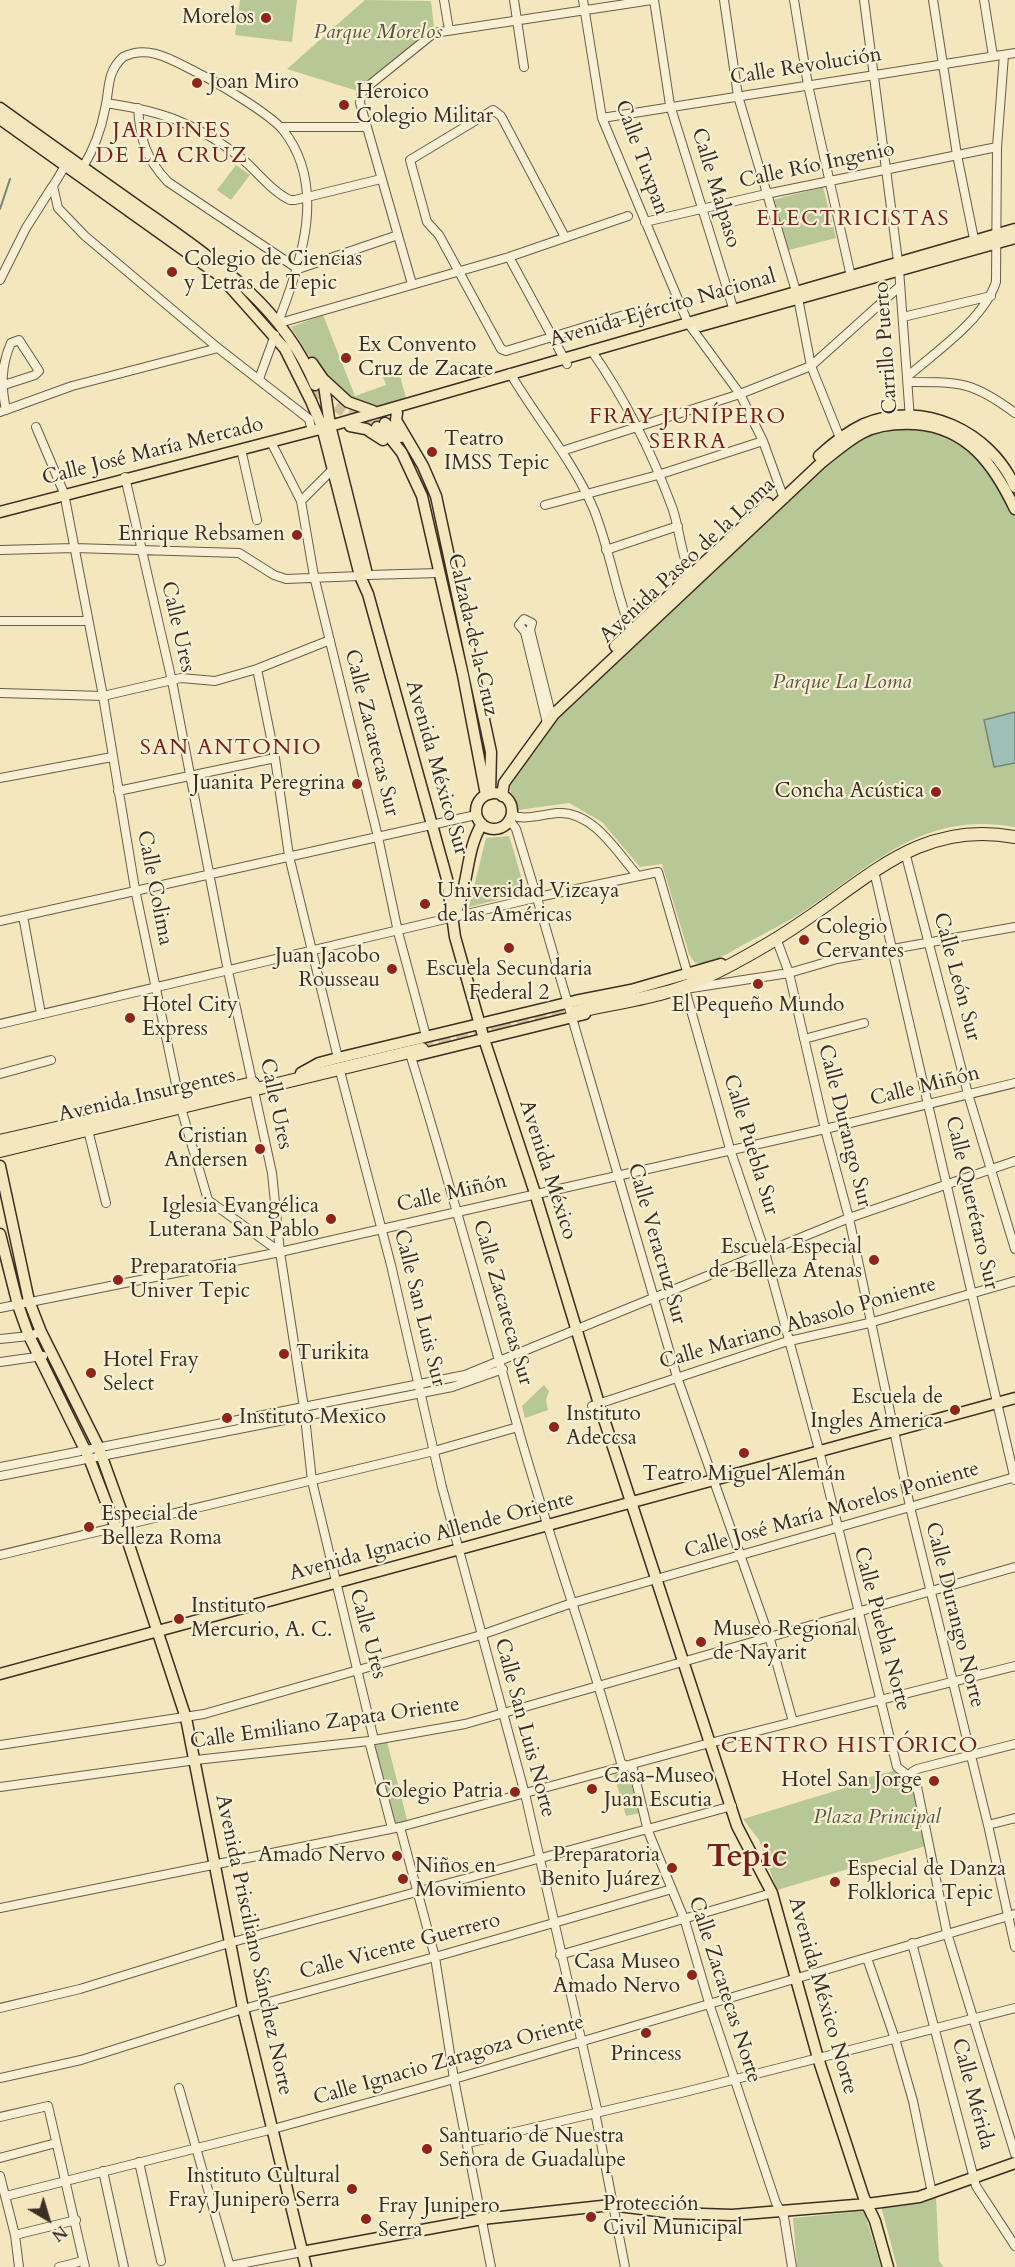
<!DOCTYPE html>
<html>
<head>
<meta charset="utf-8">
<style>
	body { margin:0 }
	#map { position:relative; width:1015px; height:2267px; overflow:hidden; background:#f5e7bd; font-family:Cardo,serif }
	canvas { display:block }
	.north { position:absolute; left:18px; top:2189px; width:60px; height:60px; -webkit-text-stroke:4px #f8efd4; paint-order:stroke; rotate:142deg; font-size:16px; font-weight:700; line-height:24px; text-align:center; color:#3b2e23 }
	.north::after { content:''; display:block; margin:auto; width:21px; height:27px; background:#3b2e23; clip-path:polygon(50% 0,100% 100%,50% 72%,0 100%) }
</style>
</head>
<body>
<div id="map">
<canvas width="1015" height="2267"></canvas>
<div class="north">N</div>
</div>
<script>
const ctx = document.querySelector('canvas').getContext('2d');
ctx.lineJoin = 'round';
function fillPath(path, color) { ctx.fillStyle = color; ctx.fill(path, 'evenodd'); }
function strokePath(path, color, width, dash) { ctx.strokeStyle = color; ctx.lineWidth = width; ctx.lineCap = dash ? 'butt' : 'round'; ctx.setLineDash(dash || []); ctx.stroke(path); }
function write(font, color, halo, rows, align = 'center') {
  ctx.font = font + ' Cardo,serif'; ctx.lineWidth = 4.5; ctx.setLineDash([]); ctx.textBaseline = 'middle'; ctx.strokeStyle = halo; ctx.fillStyle = color; for (const [text, x, y, turn = 0] of rows) {
    ctx.save(); ctx.translate(x, y); ctx.rotate((+turn || 0) * Math.PI / 180); ctx.textAlign = isNaN(turn) ? turn : align; if (halo) ctx.strokeText(text, 0, 0); ctx.fillText(text, 0, 0); ctx.restore();
  }
}
fillPath(new Path2D(`
	M240 0H297L292 42 235 35Z
	M365 0 431 1 434 27 361 92 287 69Z
	M236 165 250 175 231 200 217 190Z
	M823 187 836 238 785 251 772 200Z
	M323 315 355 396 386 385 383 377 399 372 406 398 365 412 317 369 291 327Z
	M907 427 945 432 983 460 1015 516V827C922 810 872 866 801 913 782 925 761 935 741 946 728 953 710 966 695 963L689 954 662 864 640 867 602 822 569 803 518 810 511 795 510 782 556 719 830 461C858 442 872 430 907 427Z
	M509 836 526 893 469 907 486 838Z
	M544 1385 549 1391 546 1400 548 1410 525 1418 522 1406Z
	M386 1738 409 1827 392 1831 369 1741Z
	M897 1770 902 1779 913 1782 929 1845 777 1890 759 1840 743 1819 848 1787 847 1783Z
	M627 1771 640 1813 626 1816 614 1775Z
	M936 2196 939 2261 944 2267H897L881 2206Z
	M864 2211 881 2267H797L793 2218Z`), '#b7c795');
const water = new Path2D(`
	M1015 712V763L994 767 984 720Z`);
fillPath(water, '#9dbfb6');
strokePath(water, '#76857b', 1.5);
strokePath(new Path2D(`
	M0 209 10 179`), '#76857b', 2);
strokePath(new Path2D(`
	M314 390 324 421
	M323 398 347 414 385 423`), '#d0c29e', 10, [10, 5]);
strokePath(new Path2D(`
	M499 1025 574 1008
	M422 1049 509 1027`), '#d0c29e', 12, [12, 6]);
const minor = new Path2D(`
	M444 0 449 30
	M514 0 524 67
	M583 0 602 118 688 323 740 394 763 441 784 499
	M654 0 670 105 735 314
	M724 0 738 96 798 298 811 366 840 438
	M794 0 808 85 852 281
	M864 0 899 269 910 419
	M933 0 957 155 975 244
	M984 0 993 56
	M106 103C161 111 197 123 241 158 256 170 272 192 290 200H295L381 179
	M138 108C140 139 146 159 168 182L298 269 398 235
	M602 118 1015 53
	M281 127H367
	M645 222 766 194 997 147
	M565 237 501 116 493 110 410 160 427 222 439 235 501 349 506 351 624 315
	M509 257 567 364
	M0 280 26 228 52 187
	M412 284 360 103 361 94 367 87 434 33 652 0
	M280 317C302 260 327 185 283 130 270 114 216 82 196 72 172 60 149 44 123 57 106 73 110 88 105 109 101 130 94 149 83 167L65 166 53 186 58 208 85 236 218 348 309 419 312 431
	M903 317 991 296
	M283 322 509 257 628 216
	M591 350C624 397 652 453 672 507 680 529 681 557 692 578
	M510 373C537 419 573 460 594 510 610 550 616 594 632 634
	M908 376C937 351 984 319 996 282L997 147 1004 55
	M259 379 275 335
	M908 382C960 382 972 381 1015 413
	M1 386 35 375 39 371 19 340 11 343C1 365 1 386 6 410
	M0 412 72 386 218 348
	M36 427 64 493 103 696 135 889 181 1108 208 1200 280 1252
	M271 442 301 501 314 576 378 837 398 932 426 1036
	M241 449 257 520
	M562 451 740 394 811 366 900 286
	M125 477 172 681 228 971 272 1173 280 1252 304 1408 312 1481 374 1740
	M301 501 332 470
	M545 505 658 475 763 441
	M0 550 74 548 239 553 274 575 286 579 360 576
	M606 550 678 526
	M367 575 439 573
	M0 621H87
	M257 669 275 758 289 856 338 1058
	M0 693 103 696 181 678 215 681 257 669 330 640
	M547 723 525 632 519 625 524 619 532 623 530 630 550 710 554 714
	M0 778 112 757
	M118 791 275 758
	M511 815C526 821 542 814 558 813 593 811 617 852 637 875
	M509 819 516 829 537 898 677 1377 770 1639 793 1722
	M905 852 968 1094 1015 1249
	M874 871 1015 1480
	M23 916 41 1014
	M0 921 476 815
	M1015 927 837 959 789 973 685 989 730 1149 765 1252 819 1450 897 1767 916 1782 947 1933 1015 2154
	M776 938 789 973 825 1129 849 1218 911 1511 988 1825 1015 1947
	M0 1024 543 896 658 872 688 975
	M804 1039 864 1023
	M411 1057C449 1180 483 1304 518 1428 550 1541 590 1651 621 1763L633 1769 648 1831 685 1921 710 2006 776 2203 784 2217 792 2267
	M0 1074 51 1060
	M341 1075 391 1265 442 1487 526 1798 597 2109 596 2117 625 2267
	M88 1130 106 1203
	M0 1308 280 1252 825 1129 1015 1083
	M0 1339 29 1336 41 1332
	M0 1362 43 1356
	M592 1406 785 1342 869 1323 1015 1281
	M0 1467 465 1375 849 1218 1015 1161
	M0 1476 452 1387 503 1369
	M0 1555 434 1451 518 1427
	M369 1741 392 1828
	M0 1745 204 1714 481 1635 572 1603 1015 1477
	M911 1776 912 1772 917 1769 1015 1744
	M0 1787 196 1760 369 1741 465 1724 1015 1567
	M988 1825 1015 1818
	M400 1827 435 1957 454 2079 491 2267
	M0 1908 400 1827 706 1744 1015 1666
	M912 1943 976 2186 1015 2246
	M560 1955 772 1893
	M867 1958 896 2042 913 2101 932 2193
	M0 2008 80 1989 229 1943 732 1806
	M0 2078 81 2060 243 2009 435 1957 672 1889
	M179 2088 230 2267
	M0 2117 48 2106 85 2267
	M468 2143 681 2093 1015 2008
	M0 2158 56 2143
	M139 2162 161 2261
	M103 2171 124 2267
	M0 2176 15 2235 19 2267
	M6 2196 273 2129 454 2079 1015 1914
	M15 2235 76 2220
	M230 2266 302 2252
	M59 2267 83 2261`);
const major = new Path2D(`
	M0 108C47 142 94 175 142 209 210 257 283 305 315 385
	M0 119 227 281
	M222 278 285 349 311 401 322 427 360 576 368 594 447 879 455 937 484 1039 535 1193 600 1407 737 1826 772 1893 818 2058 864 2198 875 2221 888 2267
	M700 326 1015 238
	M312 363 323 379 330 425 366 570
	M323 379 348 402 373 411
	M397 413 396 420 423 466 436 496 491 752 490 794
	M385 423 400 437
	M350 426 366 429 383 440
	M377 427 388 435 402 453 422 496 463 675 486 795
	M819 456C833 443 847 432 864 424 923 399 990 431 1015 487
	M0 512 316 430 1015 229
	M615 646 768 503
	M476 811a18 18 0 1 1 36 0a18 18 0 1 1-36 0Z
	M502 796 504 783 554 714 821 463C834 453 847 441 862 433 879 424 897 423 916 424 968 428 994 465 1015 509
	M452 919C470 889 464 853 482 824
	M414 1056 585 1014
	M301 1073 319 1063 338 1058 575 1001 631 990 721 964
	M0 1166 29 1301 41 1332 98 1446 126 1524V1536L186 1718 243 2009 306 2267
	M0 1234 18 1305 29 1336 89 1458 116 1528 126 1536
	M0 1674 1015 1398
	M302 2252 482 2219 611 2205 673 2213 732 2215 867 2204 919 2197 1015 2163`);
const highway = new Path2D(`
	M575 1012C618 1002 667 997 707 977 739 961 773 942 802 922 872 875 923 820 1015 837
	M0 1141 253 1083
	M0 1151 422 1049`);
strokePath(minor, '#6a5c4a', 10);
strokePath(major, '#3b2e23', 13);
strokePath(highway, '#3b2e23', 14);
strokePath(minor, '#f8efd4', 8);
strokePath(major, '#f5e7bd', 10);
strokePath(highway, '#f5e7bd', 12);
for (const [x, y, r, color] of [
	[266,18,6,"#8f2418"],
	[197,83,6,"#8f2418"],
	[344,105,6,"#8f2418"],
	[172,272,6,"#8f2418"],
	[346,358,6,"#8f2418"],
	[432,452,6,"#8f2418"],
	[297,535,6,"#8f2418"],
	[357,784,6,"#8f2418"],
	[936,792,6,"#8f2418"],
	[425,904,6,"#8f2418"],
	[804,940,6,"#8f2418"],
	[509,948,6,"#8f2418"],
	[392,969,6,"#8f2418"],
	[758,984,6,"#8f2418"],
	[130,1018,6,"#8f2418"],
	[260,1149,6,"#8f2418"],
	[331,1219,6,"#8f2418"],
	[874,1260,6,"#8f2418"],
	[118,1280,6,"#8f2418"],
	[284,1354,6,"#8f2418"],
	[91,1373,6,"#8f2418"],
	[955,1410,6,"#8f2418"],
	[227,1418,6,"#8f2418"],
	[554,1427,6,"#8f2418"],
	[744,1453,6,"#8f2418"],
	[89,1527,6,"#8f2418"],
	[179,1619,6,"#8f2418"],
	[701,1642,6,"#8f2418"],
	[934,1781,6,"#8f2418"],
	[592,1789,6,"#8f2418"],
	[515,1792,6,"#8f2418"],
	[397,1856,6,"#8f2418"],
	[672,1868,6,"#8f2418"],
	[403,1879,6,"#8f2418"],
	[835,1882,6,"#8f2418"],
	[692,1975,6,"#8f2418"],
	[646,2033,6,"#8f2418"],
	[427,2149,6,"#8f2418"],
	[352,2189,6,"#8f2418"],
	[591,2217,6,"#8f2418"],
	[366,2219,6,"#8f2418"]
]) { const dot = new Path2D(); dot.arc(x, y, r, 0, 2 * Math.PI); ctx.fillStyle = color; ctx.fill(dot); strokePath(dot, '#f8efd4', 2); }
write('21px', '#3b2e23', '#f8efd4', [
	["Morelos",254,18,"right"],
	["Joan Miro",209,83],
	["Heroico",356,93],
	["Colegio Militar",356,117],
	["Colegio de Ciencias",184,260],
	["y Letras de Tepic",184,284],
	["Ex Convento",358,346],
	["Cruz de Zacate",358,370],
	["Teatro",444,440],
	["IMSS Tepic",444,464],
	["Enrique Rebsamen",285,535,"right"],
	["Juanita Peregrina",345,784,"right"],
	["Concha Acústica",924,792,"right"],
	["Universidad Vizcaya",437,892],
	["de las Américas",437,916],
	["Colegio",816,928],
	["Cervantes",816,952],
	["Juan Jacobo",380,957,"right"],
	["Rousseau",380,981,"right"],
	["Escuela Secundaria",509,970,"center"],
	["Federal 2",509,994,"center"],
	["Hotel City",142,1006],
	["Express",142,1030],
	["El Pequeño Mundo",758,1006,"center"],
	["Cristian",248,1137,"right"],
	["Andersen",248,1161,"right"],
	["Iglesia Evangélica",319,1207,"right"],
	["Luterana San Pablo",319,1231,"right"],
	["Escuela Especial",862,1248,"right"],
	["de Belleza Atenas",862,1272,"right"],
	["Preparatoria",130,1268],
	["Univer Tepic",130,1292],
	["Turikita",296,1354],
	["Hotel Fray",103,1361],
	["Select",103,1385],
	["Escuela de",943,1398,"right"],
	["Ingles America",943,1422,"right"],
	["Instituto",566,1415],
	["Adeccsa",566,1439],
	["Instituto Mexico",239,1418],
	["Teatro Miguel Alemán",744,1475,"center"],
	["Especial de",101,1515],
	["Belleza Roma",101,1539],
	["Instituto",191,1607],
	["Mercurio, A. C.",191,1631],
	["Museo Regional",713,1630],
	["de Nayarit",713,1654],
	["Casa-Museo",604,1777],
	["Juan Escutia",604,1801],
	["Hotel San Jorge",922,1781,"right"],
	["Colegio Patria",503,1792,"right"],
	["Amado Nervo",385,1856,"right"],
	["Preparatoria",660,1856,"right"],
	["Benito Juárez",660,1880,"right"],
	["Niños en",415,1867],
	["Movimiento",415,1891],
	["Especial de Danza",847,1870],
	["Folklorica Tepic",847,1894],
	["Casa Museo",680,1963,"right"],
	["Amado Nervo",680,1987,"right"],
	["Princess",646,2055,"center"],
	["Santuario de Nuestra",439,2137],
	["Señora de Guadalupe",439,2161],
	["Instituto Cultural",340,2177,"right"],
	["Fray Junipero Serra",340,2201,"right"],
	["Protección",603,2205],
	["Civil Municipal",603,2229],
	["Fray Junipero",378,2207],
	["Serra",378,2231]
], 'left');
write('italic 21px', '#5a5440', '#f8efd4', [
	["Parque Morelos",378,33],
	["Parque La Loma",842,683],
	["Plaza Principal",877,1818]
]);
write('21px', '#3b2e23', '#f8efd4', [
	["Calle Revolución",806,67,-9],
	["Calle Tuxpan",641,158,70],
	["Calle Río Ingenio",817,166,-12],
	["Calle Malpaso",715,188,73],
	["Avenida Ejército Nacional",663,309,-16],
	["Carrillo Puerto",887,348,-94],
	["Calle José María Mercado",153,452,-14],
	["Avenida Paseo de la Loma",688,561,-43],
	["Calle Ures",177,627,77],
	["Calzada de la Cruz",472,635,77],
	["Calle Zacatecas Sur",371,733,76],
	["Avenida México Sur",436,768,74],
	["Calle Colima",154,888,79],
	["Calle León Sur",956,977,75],
	["Calle Miñón",925,1087,-14],
	["Avenida Insurgentes",147,1096,-13],
	["Calle Ures",275,1104,78],
	["Calle Durango Sur",844,1126,76],
	["Calle Puebla Sur",750,1145,73],
	["Avenida México",547,1170,72],
	["Calle Miñón",452,1194,-13],
	["Calle Querétaro Sur",971,1203,77],
	["Calle Veracruz Sur",656,1244,74],
	["Calle Zacatecas Sur",502,1303,74],
	["Calle San Luis Sur",419,1308,76],
	["Calle Mariano Abasolo Poniente",798,1324,-16],
	["Calle José María Morelos Poniente",832,1511,-16],
	["Avenida Ignacio Allende Oriente",432,1537,-15],
	["Calle Durango Norte",954,1615,76],
	["Calle Puebla Norte",881,1629,75],
	["Calle Ures",367,1634,75],
	["Calle Emiliano Zapata Oriente",325,1724,-8],
	["Calle San Luis Norte",524,1728,75],
	["Avenida Prisciliano Sánchez Norte",253,1945,78],
	["Calle Vicente Guerrero",400,1947,-15],
	["Calle Zacatecas Norte",724,1990,72],
	["Avenida México Norte",822,1996,74],
	["Calle Ignacio Zaragoza Oriente",449,2061,-16],
	["Calle Mérida",972,2094,75]
]);
ctx.letterSpacing = '1.5px';
write('22px', '#7a1f14', '#f8efd4', [
	["JARDINES",172,132],
	["DE LA CRUZ",172,157],
	["ELECTRICISTAS",853,220],
	["FRAY JUNÍPERO",688,418],
	["SERRA",688,443],
	["SAN ANTONIO",231,749],
	["CENTRO HISTÓRICO",850,1747]
]);
ctx.letterSpacing = '0px';
write('bold 33px', '#7a1f14', '#f8efd4', [
	["Tepic",747,1858]
]);
</script>
</body>
</html>
